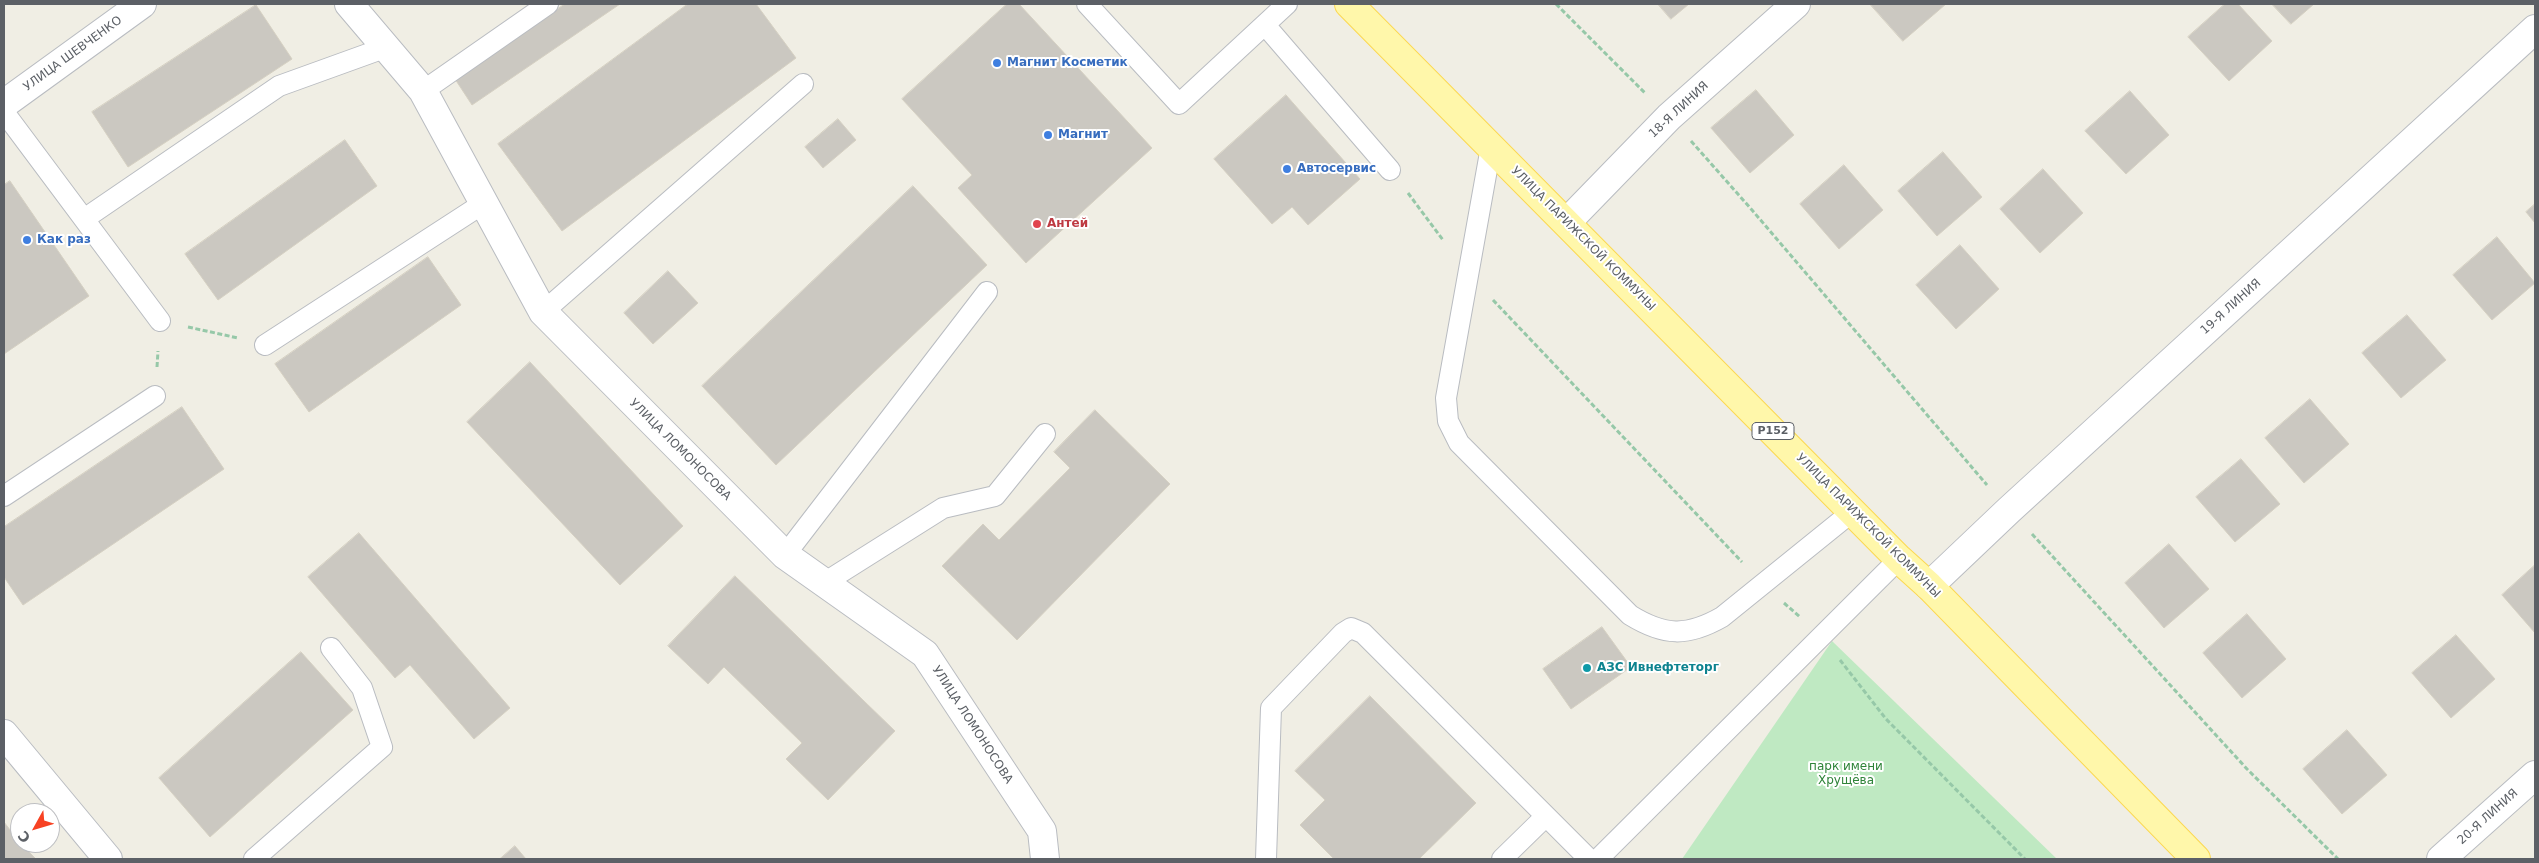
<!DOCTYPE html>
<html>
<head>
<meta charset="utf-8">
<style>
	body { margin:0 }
	#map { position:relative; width:2539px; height:863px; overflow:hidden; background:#f0eee4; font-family:"DejaVu Sans",sans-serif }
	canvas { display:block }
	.frame { position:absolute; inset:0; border:5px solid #5c6066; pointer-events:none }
	.north { position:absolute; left:10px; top:803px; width:50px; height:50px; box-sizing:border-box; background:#fff; border:1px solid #bebfc2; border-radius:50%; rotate:231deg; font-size:14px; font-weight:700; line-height:20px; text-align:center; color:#5c6066 }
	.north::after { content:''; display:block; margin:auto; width:18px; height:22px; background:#f74223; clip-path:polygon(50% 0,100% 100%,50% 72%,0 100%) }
</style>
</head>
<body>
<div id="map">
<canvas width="2539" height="863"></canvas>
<div class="frame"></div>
<div class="north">С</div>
</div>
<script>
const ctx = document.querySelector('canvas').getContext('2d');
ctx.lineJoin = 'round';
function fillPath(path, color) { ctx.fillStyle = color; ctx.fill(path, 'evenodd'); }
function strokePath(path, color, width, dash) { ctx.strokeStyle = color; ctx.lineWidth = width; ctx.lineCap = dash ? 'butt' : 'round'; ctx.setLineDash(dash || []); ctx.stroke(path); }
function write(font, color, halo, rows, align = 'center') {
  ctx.font = font + ' "DejaVu Sans",sans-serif'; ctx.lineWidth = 4; ctx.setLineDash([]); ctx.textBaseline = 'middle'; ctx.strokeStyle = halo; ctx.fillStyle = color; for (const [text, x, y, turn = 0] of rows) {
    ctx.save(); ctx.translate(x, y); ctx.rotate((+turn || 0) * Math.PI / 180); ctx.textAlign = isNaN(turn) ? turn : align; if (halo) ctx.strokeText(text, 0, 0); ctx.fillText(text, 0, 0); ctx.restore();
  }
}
fillPath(new Path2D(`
	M1832 641 2057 859H1682Z`), '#bfe9c2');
const building = new Path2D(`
	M565 4H620L472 105 455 79Z
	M688 4H756L796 58 562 231 498 144Z
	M1007 4H1019L1152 148 1026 263 958 188 972 175 902 99Z
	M1658 4H1689L1671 19Z
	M1870 4H1946L1903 41Z
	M2225 4H2238L2272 41 2229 81 2188 37Z
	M2272 4H2314L2291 24Z
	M256 5 292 59 128 167 92 112Z
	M1756 90 1794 135 1750 173 1711 128Z
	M2130 91 2169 135 2126 174 2085 131Z
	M1286 95 1360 179 1308 225 1292 207 1272 224 1214 159Z
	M838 119 856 140 823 168 805 147Z
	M345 140 377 186 218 300 185 254Z
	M1943 152 1982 197 1937 236 1898 191Z
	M1844 165 1883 210 1839 249 1800 204Z
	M2043 169 2083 213 2040 253 2000 209Z
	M10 181 89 296 4 354V185Z
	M913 186 987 265 776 465 702 386Z
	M2535 204V223L2526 212Z
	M2497 237 2535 283 2492 320 2453 275Z
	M1960 245 1999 289 1956 329 1916 285Z
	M428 257 461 305 309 412 275 364Z
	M668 271 698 303 653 344 624 313Z
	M2407 315 2446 360 2401 398 2362 353Z
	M530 362 683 526 620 585 467 422Z
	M2310 399 2349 444 2304 483 2265 438Z
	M182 407 224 469 23 605 4 577V527Z
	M1095 410 1170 484 1017 640 942 566 983 524 999 540 1070 468 1054 452Z
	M2241 459 2280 504 2235 542 2196 497Z
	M359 533 510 708 474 739 410 665 395 678 308 577Z
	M2169 544 2209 589 2164 628 2125 583Z
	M2535 565V633L2502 595Z
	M735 576 895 731 828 800 786 759 802 743 724 667 708 684 668 646Z
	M2247 614 2286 659 2242 698 2203 653Z
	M1602 627 1631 667 1571 709 1543 669Z
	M2456 635 2495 679 2451 718 2412 673Z
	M301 652 353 710 210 837 159 778Z
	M1370 696 1476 803 1419 859H1334L1300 825 1325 800 1295 771Z
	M2347 730 2387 775 2342 814 2303 769Z
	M4 822 20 843 36 859H4Z
	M515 846 526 859H500Z`);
fillPath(building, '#cbc8c1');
strokePath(building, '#d5d0c2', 1);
const service = new Path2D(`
	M1087 4 1179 104 1287 4
	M1265 25 1390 170
	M423 91 548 4
	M4 112 160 321
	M1491 147 1446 398 1448 421 1459 443 1630 615C1664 636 1687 637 1722 617L1852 512
	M84 219 279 86 387 47
	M543 312 803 84
	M265 345 484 203
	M4 496 155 396
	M785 555 987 292
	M824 583 943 508 995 496 1045 434
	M254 859 382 747 362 688 331 648
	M1266 859 1271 708 1343 633 1351 628 1363 633 1589 859
	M1502 859 1546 816
	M1598 859 1899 559`);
const minor = new Path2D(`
	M349 4 423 91 543 312 785 555 925 654 1042 831 1045 859
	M1567 222 1669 117 1796 4
	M1929 586 2009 510 2535 29
	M4 734 108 859
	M2441 859 2535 775`);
const tertiary = new Path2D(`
	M4 104 142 4`);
const primary = new Path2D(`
	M1349 4 1899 559 1929 586 2196 859`);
strokePath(service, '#b9bcc1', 22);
strokePath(minor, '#b9bcc1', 30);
strokePath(tertiary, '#b9bcc1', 30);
strokePath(primary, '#fcd850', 30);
strokePath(new Path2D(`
	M1556 4 1645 93
	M1691 141 1752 210 1987 485
	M1408 193 1443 240
	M1493 300 1742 562
	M188 327 238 338
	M157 367 158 351
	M2032 534 2247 769 2338 859
	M1784 603 1800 617
	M1840 660 1886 719 2025 859`), '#96c8a8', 3, [5, 2.5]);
strokePath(service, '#fff', 20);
strokePath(minor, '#fff', 28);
strokePath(tertiary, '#fff', 28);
strokePath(primary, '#fff7aa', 28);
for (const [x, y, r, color] of [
	[997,63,5,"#3f7fe0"],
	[1048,135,5,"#3f7fe0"],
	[1287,169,5,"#3f7fe0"],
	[1037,224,5,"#e0444e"],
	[27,240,5,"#3f7fe0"],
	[1587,668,5,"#0f9aa8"]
]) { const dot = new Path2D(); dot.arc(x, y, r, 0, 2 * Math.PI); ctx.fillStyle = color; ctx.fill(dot); strokePath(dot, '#fff', 2); }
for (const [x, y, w] of [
	[1773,431,42]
]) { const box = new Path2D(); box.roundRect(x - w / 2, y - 8.5, w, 17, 4); ctx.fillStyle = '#fff'; ctx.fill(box); strokePath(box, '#5c6066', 1); }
write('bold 11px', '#5c6066', null, [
	["Р152",1773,431]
]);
write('12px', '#5c6066', '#fff', [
	["УЛИЦА ШЕВЧЕНКО",73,54,-36],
	["18-Я ЛИНИЯ",1679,110,-43],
	["УЛИЦА ПАРИЖСКОЙ КОММУНЫ",1583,239,45],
	["19-Я ЛИНИЯ",2231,307,-42],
	["УЛИЦА ЛОМОНОСОВА",680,450,45],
	["УЛИЦА ПАРИЖСКОЙ КОММУНЫ",1868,526,45],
	["УЛИЦА ЛОМОНОСОВА",972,725,57],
	["20-Я ЛИНИЯ",2488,817,-42]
]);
write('bold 12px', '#366cbe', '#fff', [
	["Магнит Косметик",1007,63],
	["Магнит",1058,135],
	["Автосервис",1297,169],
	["Как раз",37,240]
], 'left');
write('bold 12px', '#be3a42', '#fff', [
	["Антей",1047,224]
], 'left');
write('bold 12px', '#0d838f', '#fff', [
	["АЗС Ивнефтеторг",1597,668]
], 'left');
write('12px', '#2e8338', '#fff', [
	["парк имени",1846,767],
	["Хрущёва",1846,781]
]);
</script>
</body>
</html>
